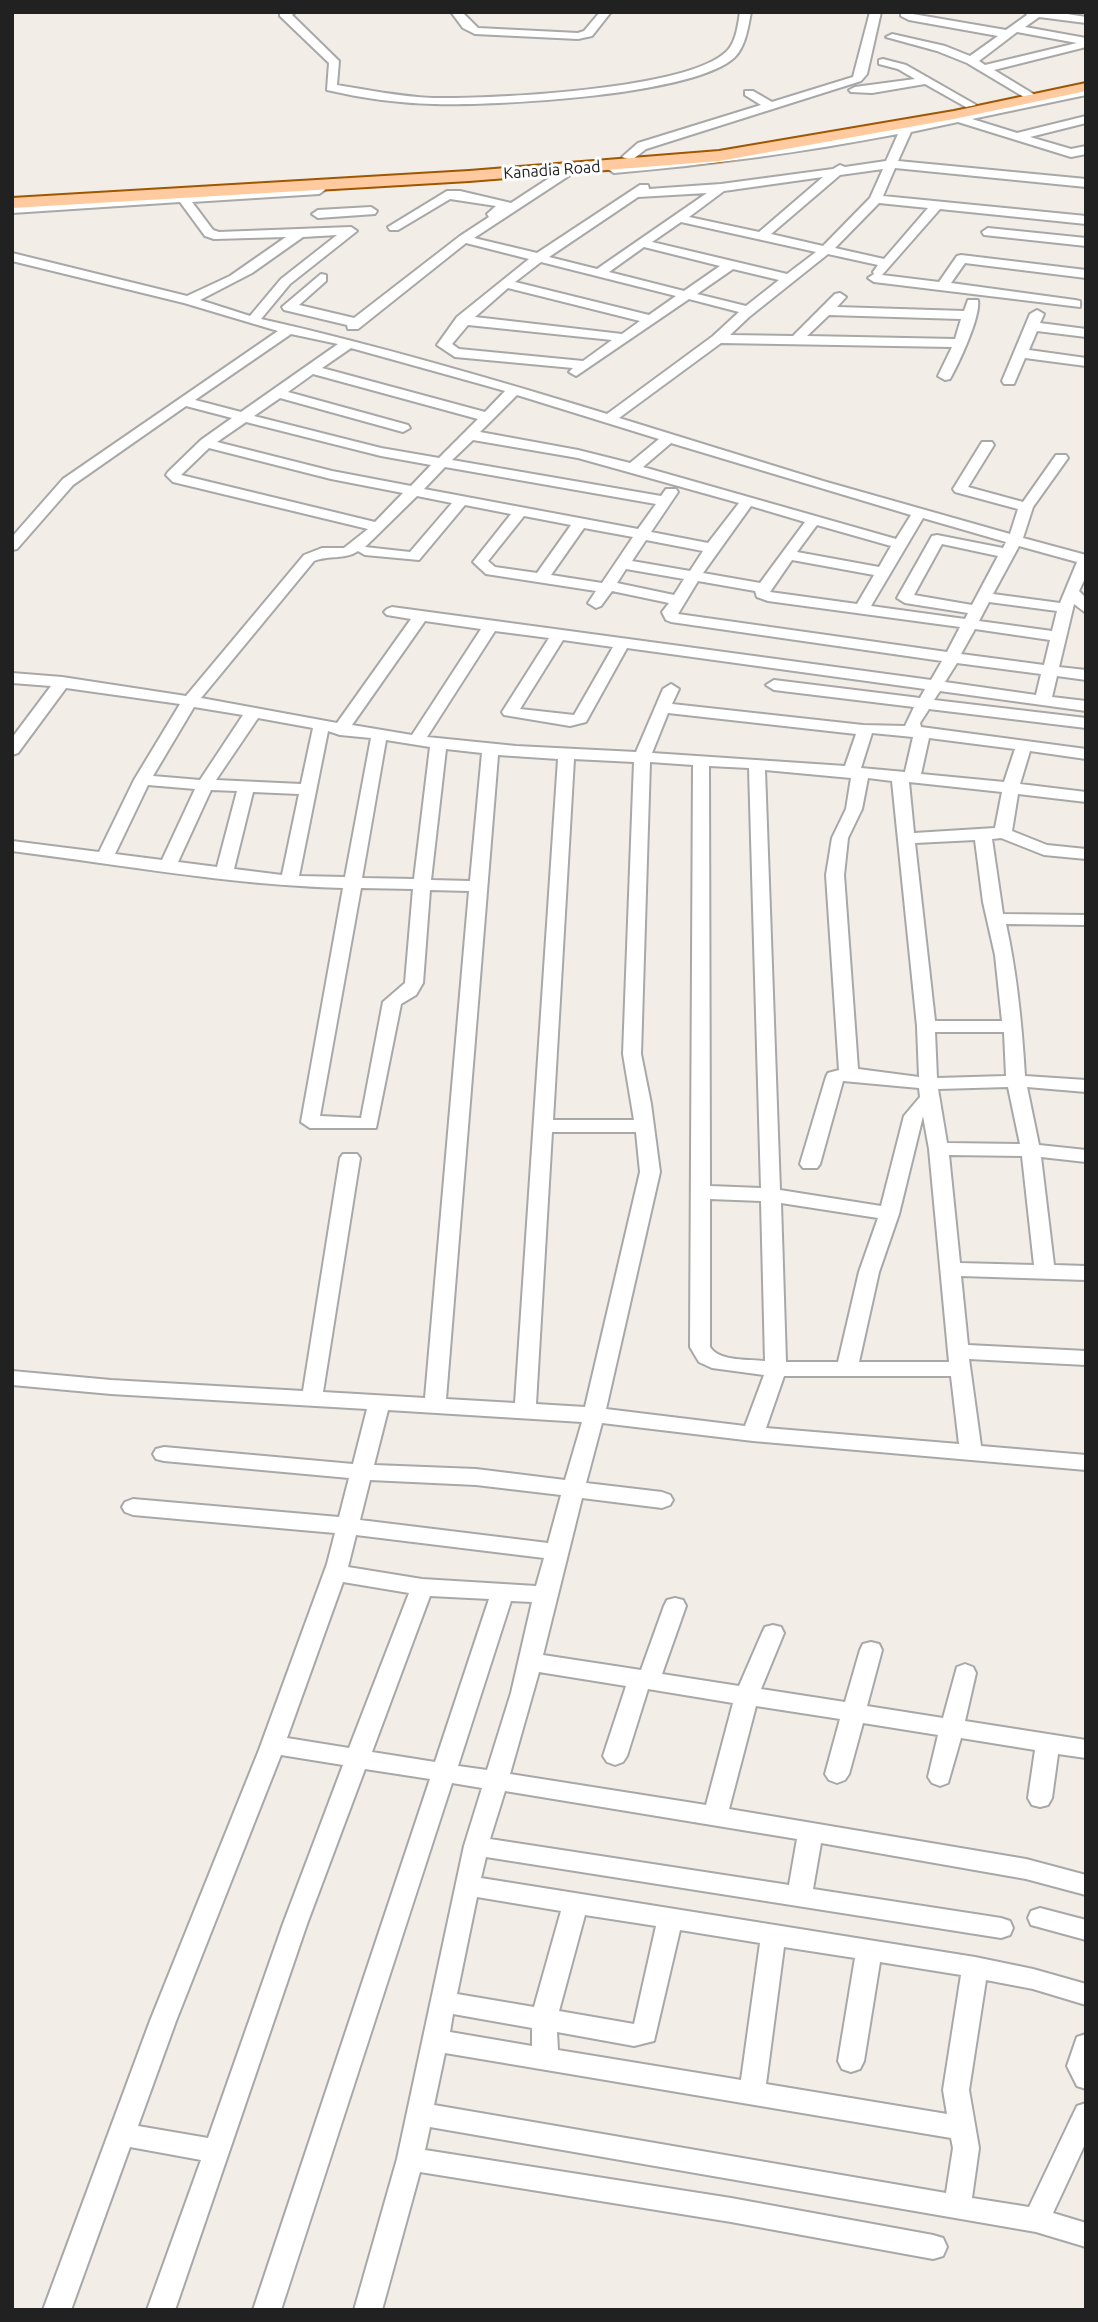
<!DOCTYPE html>
<html>
<head>
<meta charset="utf-8">
<style>
	body { margin:0 }
	#map { position:relative; width:1098px; height:2322px; overflow:hidden; background:#f2ede7; font-family:Ubuntu,sans-serif }
	canvas { display:block }
	.frame { position:absolute; inset:0; border:14px solid #212121; pointer-events:none }
</style>
</head>
<body>
<div id="map">
<canvas width="1098" height="2322"></canvas>
<div class="frame"></div>
</div>
<script>
const ctx = document.querySelector('canvas').getContext('2d');
ctx.lineJoin = 'round';
function strokePath(path, color, width, dash) { ctx.strokeStyle = color; ctx.lineWidth = width; ctx.lineCap = dash ? 'butt' : 'round'; ctx.setLineDash(dash || []); ctx.stroke(path); }
function fillPath(path, color) { ctx.fillStyle = color; ctx.fill(path, 'evenodd'); }
function write(font, color, halo, rows, align = 'center') {
  ctx.font = font + ' Ubuntu,sans-serif'; ctx.lineWidth = 6; ctx.setLineDash([]); ctx.textBaseline = 'middle'; ctx.strokeStyle = halo; ctx.fillStyle = color; for (const [text, x, y, turn = 0] of rows) {
    ctx.save(); ctx.translate(x, y); ctx.rotate((+turn || 0) * Math.PI / 180); ctx.textAlign = isNaN(turn) ? turn : align; if (halo) ctx.strokeText(text, 0, 0); ctx.fillText(text, 0, 0); ctx.restore();
  }
}
const minor = new Path2D(`
	M280 12H295L292 15 339 61 337 85C369 90 401 97 433 98 491 99 686 90 726 52 736 43 738 25 740 12H751C748 27 746 45 735 57 694 96 492 106 433 104 398 103 361 98 327 90L329 63 280 16Z
	M451 12H462L478 28 578 33 584 31 600 12H611L592 36 578 39 475 34 463 28Z
	M870 12H881L867 74 861 81 646 149 632 160 622 157 638 143 761 105 745 95V91H753L772 102 853 77Z
	M901 12 1006 30 1027 15 1025 12H1055L1086 17V23L1039 17 1025 27 1086 38V47L994 70 1040 98 1086 88V95L972 119 1017 133 1086 116V123L1030 137 1071 149 1086 146V154L1071 157 958 122 911 132 898 161 1086 179V187L895 168 883 196 1086 216V224L940 209 882 275 939 282 957 256 961 255 1086 270V278L965 263 951 283 1075 300 1080 301V307L874 282 868 278 874 274 873 272 878 265 828 254 749 317 730 335 793 336 835 294 840 293 846 297 837 307 964 311 968 300H978C981 316 959 363 950 379L945 380 938 376 952 347 721 343 619 418 823 481 1010 534 1018 509 955 492 953 489 982 442H992L994 445 968 487 1023 502 1056 455H1066L1068 458 1033 507 1023 538 1086 555V576L1079 591 1086 598V613L1074 604 1059 667 1086 670V680L1057 676 1052 697 1086 701V711L940 691 934 700 1086 718V728L929 709 920 723 921 727 1086 749V759L1030 751 1020 784 1086 792V802L1018 794 1012 831 1047 845 1086 849V859L1044 855 1001 838 992 839 1003 914 1086 915V925L1006 924C1017 974 1022 1025 1025 1076L1086 1080V1092L1027 1087 1039 1145 1086 1150V1162L1041 1157 1054 1265 1086 1266V1280L961 1276 968 1345 1086 1351V1365L969 1359 981 1446 1086 1455V1470L753 1441 602 1423 586 1483 662 1492 670 1495 673 1500 670 1505 662 1508 582 1498 543 1655 641 1670 664 1606 667 1600 675 1598 683 1600 686 1606 662 1674 739 1686 762 1633 765 1627 773 1625 781 1627 784 1633 761 1689 845 1702 860 1650 863 1644 871 1642 879 1644 882 1650 867 1706 943 1718 957 1667 965 1664 973 1667 976 1673 965 1721 1086 1740V1758L1058 1754 1052 1798 1048 1805 1040 1807 1032 1805 1028 1798 1035 1750 961 1738 948 1783 940 1786 932 1783 928 1777 938 1735 863 1723 849 1774 845 1780 837 1783 829 1780 825 1774 840 1719 756 1706 729 1809 1026 1859 1086 1875V1895L1026 1879 821 1843 813 1889 1001 1918 1010 1921 1013 1928 1010 1935 1001 1938 486 1857 481 1878 975 1957 1033 1969 1086 1984V2005L1033 1989 986 1980 969 2090 979 2148 972 2198 1029 2207 1077 2106 1086 2103V2142L1053 2213 1086 2223V2247L1036 2232 430 2127 425 2150 731 2198 933 2235 943 2238 947 2247 943 2256 933 2259 731 2222 420 2172 382 2310H354L397 2159 464 1846 482 1788 452 1783 281 2310H253L430 1779 365 1769 307 1924 175 2310H147L201 2160 130 2147 71 2310H43L150 2021 259 1750 327 1564 335 1533 133 1515 125 1512 122 1507 125 1502 133 1499 339 1517 349 1478 164 1461 156 1459 153 1454 156 1449 164 1447 353 1464 367 1409 111 1394 12 1385V1371L111 1380 303 1391 340 1158 343 1154H357L360 1158 323 1392 425 1398 469 891 430 890 423 983 416 995 401 1004 376 1128H310L301 1122 343 888C232 885 123 865 12 851V841L99 852 134 780 180 704 66 688 18 753 12 755V738L51 686 12 683V673L62 677 186 696 304 555 322 548H344L368 529 173 482 166 475 168 472 201 440 232 418 186 406 73 485 17 549 12 550V537L63 479 278 331 184 303 12 261V253L187 296 230 276 286 237 214 239 205 236 180 202 12 213V205L323 187 325 190 319 194 192 202 213 230 219 232 351 227 357 231 290 284 261 319C377 345 493 379 607 414L713 336 739 312 689 299 576 376 569 372 573 368 455 357 437 345 457 317 529 259 466 243 358 329H348L347 325 284 310 282 307 321 274 326 275V281L299 305 354 318 460 236 489 217 487 214 496 206 450 199 398 230H390L388 227 447 191H460L511 203 560 171 562 165H570V175L474 238 537 253 640 185H648L649 189 721 184 833 169 840 165 845 167 886 161 898 134C804 152 710 165 614 173L608 169 610 166 733 154 899 127 900 122 904 120 910 125 1029 100 967 63 937 51 886 37 892 34 945 46 970 56 998 36 909 20 901 16ZM1017 32 1077 43 985 65 979 61ZM883 169 870 198 823 246 771 234 840 175ZM823 177 759 232 689 217 724 191ZM707 193 597 269 549 257 638 197ZM879 203 928 208 884 259 835 248ZM681 222 816 252 787 274 652 242ZM337 235 281 279 250 316 200 300 252 273 303 237ZM644 247 720 266 684 291 609 272ZM541 262 676 296 649 315 515 282ZM733 269 779 280 746 306 697 294ZM508 288 640 321 622 334 475 317ZM829 315 961 319 955 339 807 336ZM468 325 612 340 583 361 459 349 452 344ZM291 334 338 344 241 412 195 400ZM351 348 484 385 505 391 485 412 322 368ZM313 374 478 419 439 458 381 448 254 416 280 398 403 432 410 428 408 425 288 392ZM517 395 659 439 630 463 578 450 480 432ZM246 422 381 456 431 465 411 486 332 471 217 442ZM473 440 578 458 739 503 708 543 651 532 678 492 676 489H666L661 496 452 460ZM671 443 911 515 896 539 643 467ZM209 448 331 479 403 493 375 522 181 475ZM445 467 656 504 638 529 424 489ZM417 496 452 503 410 552 365 547ZM465 505 511 514 473 562 486 574 596 591 588 603 596 608 601 606 612 591 669 603 662 612 666 620 671 622 942 661 931 680 392 607 387 609 384 612 387 615 411 619 337 723 201 698 314 561C329 555 345 560 358 551L365 555 419 560ZM751 506 805 522 760 583 703 573ZM524 516 571 525 537 573 495 567 488 561ZM923 518 1006 542 1003 548 937 535 932 536 897 598 905 603 968 613 965 619 871 606ZM817 525 891 546 879 567 797 552ZM584 528 633 537 602 583 551 575ZM646 540 703 551 690 571 632 561ZM942 544 998 556 972 605 914 595ZM1019 546 1077 562 1060 603 993 594ZM792 560 874 575 857 604 770 592ZM626 569 684 579 674 595 617 583ZM698 581 755 591 757 597 768 601 960 627 947 652 678 614ZM989 602 1057 611 1052 631 979 621ZM425 621 481 629 412 735 352 725ZM975 629 1050 640 1044 665 961 654ZM495 631 549 638 502 712 504 715 570 726 586 722 627 648 925 689 920 698 774 680 766 685 774 690 914 707 905 726 863 725 672 704 679 689 671 684 663 689 636 752 516 746 427 737ZM563 640 613 647 574 715 520 709ZM957 663 1041 674 1036 695 945 682ZM194 707 243 715 200 780 153 776ZM668 713 856 734 845 766 652 753ZM258 718 313 728 301 784 216 780ZM328 731 340 735 371 738 345 877 299 876ZM872 733 913 737 905 772 861 768ZM929 738 1015 749 1004 782 921 774ZM386 740 430 747 414 879 362 878ZM446 749 482 753 470 881 431 880ZM498 755 558 759 515 1403 446 1399ZM574 759 634 762 623 1054 634 1120H553ZM650 762 693 765 690 1347 699 1362 712 1368 764 1375 745 1426 606 1409 660 1172 651 1104 641 1054ZM709 766 749 768 761 1188 710 1186ZM765 770 851 778 846 809 832 838 826 875 839 1070 828 1073 826 1077 800 1164 803 1168H817L820 1164 843 1081 919 1088 920 1097 904 1116 881 1206 780 1190ZM868 778 892 781 917 1026 919 1077 858 1069 844 875 848 838 862 809ZM909 782 1002 792 995 828 914 833ZM148 785 195 789 162 860 115 854ZM211 790 237 791 217 867 178 862ZM253 792 299 794 282 875 234 869ZM975 840 983 902 995 955 1002 1021H935L915 843ZM361 888 413 889 405 983 383 1002 361 1118 320 1116ZM935 1032H1004L1006 1076 937 1078ZM1008 1087 1020 1144 947 1143 938 1089ZM923 1116 929 1149 949 1362H859L879 1272 899 1214ZM552 1132H636L640 1172 585 1407 536 1404ZM949 1155 1022 1156 1034 1265 960 1263ZM710 1199 761 1201 765 1361C750 1359 719 1362 710 1347ZM781 1203 878 1218 859 1272 838 1362H786ZM784 1376H951L959 1444 766 1428ZM388 1410 582 1422 565 1480 476 1469 374 1465ZM370 1480 476 1485 561 1495 548 1543 360 1520ZM356 1535 544 1558 536 1586 422 1579 348 1567ZM343 1582 409 1593 349 1748 287 1738ZM430 1596 489 1599 435 1762 372 1752ZM511 1601 532 1602 511 1693 487 1770 458 1766ZM539 1672 626 1686 603 1756 607 1762 615 1765 623 1762 627 1756 648 1689 733 1703 706 1805 510 1774ZM281 1755 343 1765 283 1924 208 2138 138 2126 176 2021ZM505 1791 797 1839 789 1885 490 1839ZM477 1897 561 1911 534 2007 457 1994ZM585 1915 656 1926 634 2024 559 2011ZM680 1930 760 1943 741 2080 558 2050 557 2032 634 2046 654 2041ZM784 1947 855 1958 838 2061 842 2069 851 2072 860 2069 864 2061 880 1962 961 1975 943 2090 947 2114 766 2084ZM453 2014 532 2028V2046L450 2032ZM445 2053 951 2138 953 2148 946 2193 434 2105Z
	M883 59 906 65 976 105 966 107 925 84 872 93 851 92 849 90 855 87 915 79 898 69 879 64V60Z
	M371 207 377 211 375 214 318 218 312 214 318 210Z
	M988 228 1086 238V246L984 235 982 232Z
	M1037 310 1044 314 1040 323 1086 329V337L1037 331 1029 350 1086 358V366L1025 358 1014 384H1004L1002 381 1030 314Z
	M1040 1908 1086 1920V1940L1031 1925 1028 1918 1031 1911Z
	M1086 2034V2089L1077 2086 1067 2066 1077 2037Z`);
const major = new Path2D(`
	M1086 83V91L954 119 719 161 469 181 12 208V198L469 171 719 151 954 111Z`);
strokePath(minor, '#a8a8a8', 4);
strokePath(major, '#9f5700', 4);
fillPath(minor, '#fff');
fillPath(major, '#ffcaa0');
write('16px', '#212121', '#fff', [
	["Kanadia Road",552,170,-4]
]);
</script>
</body>
</html>
